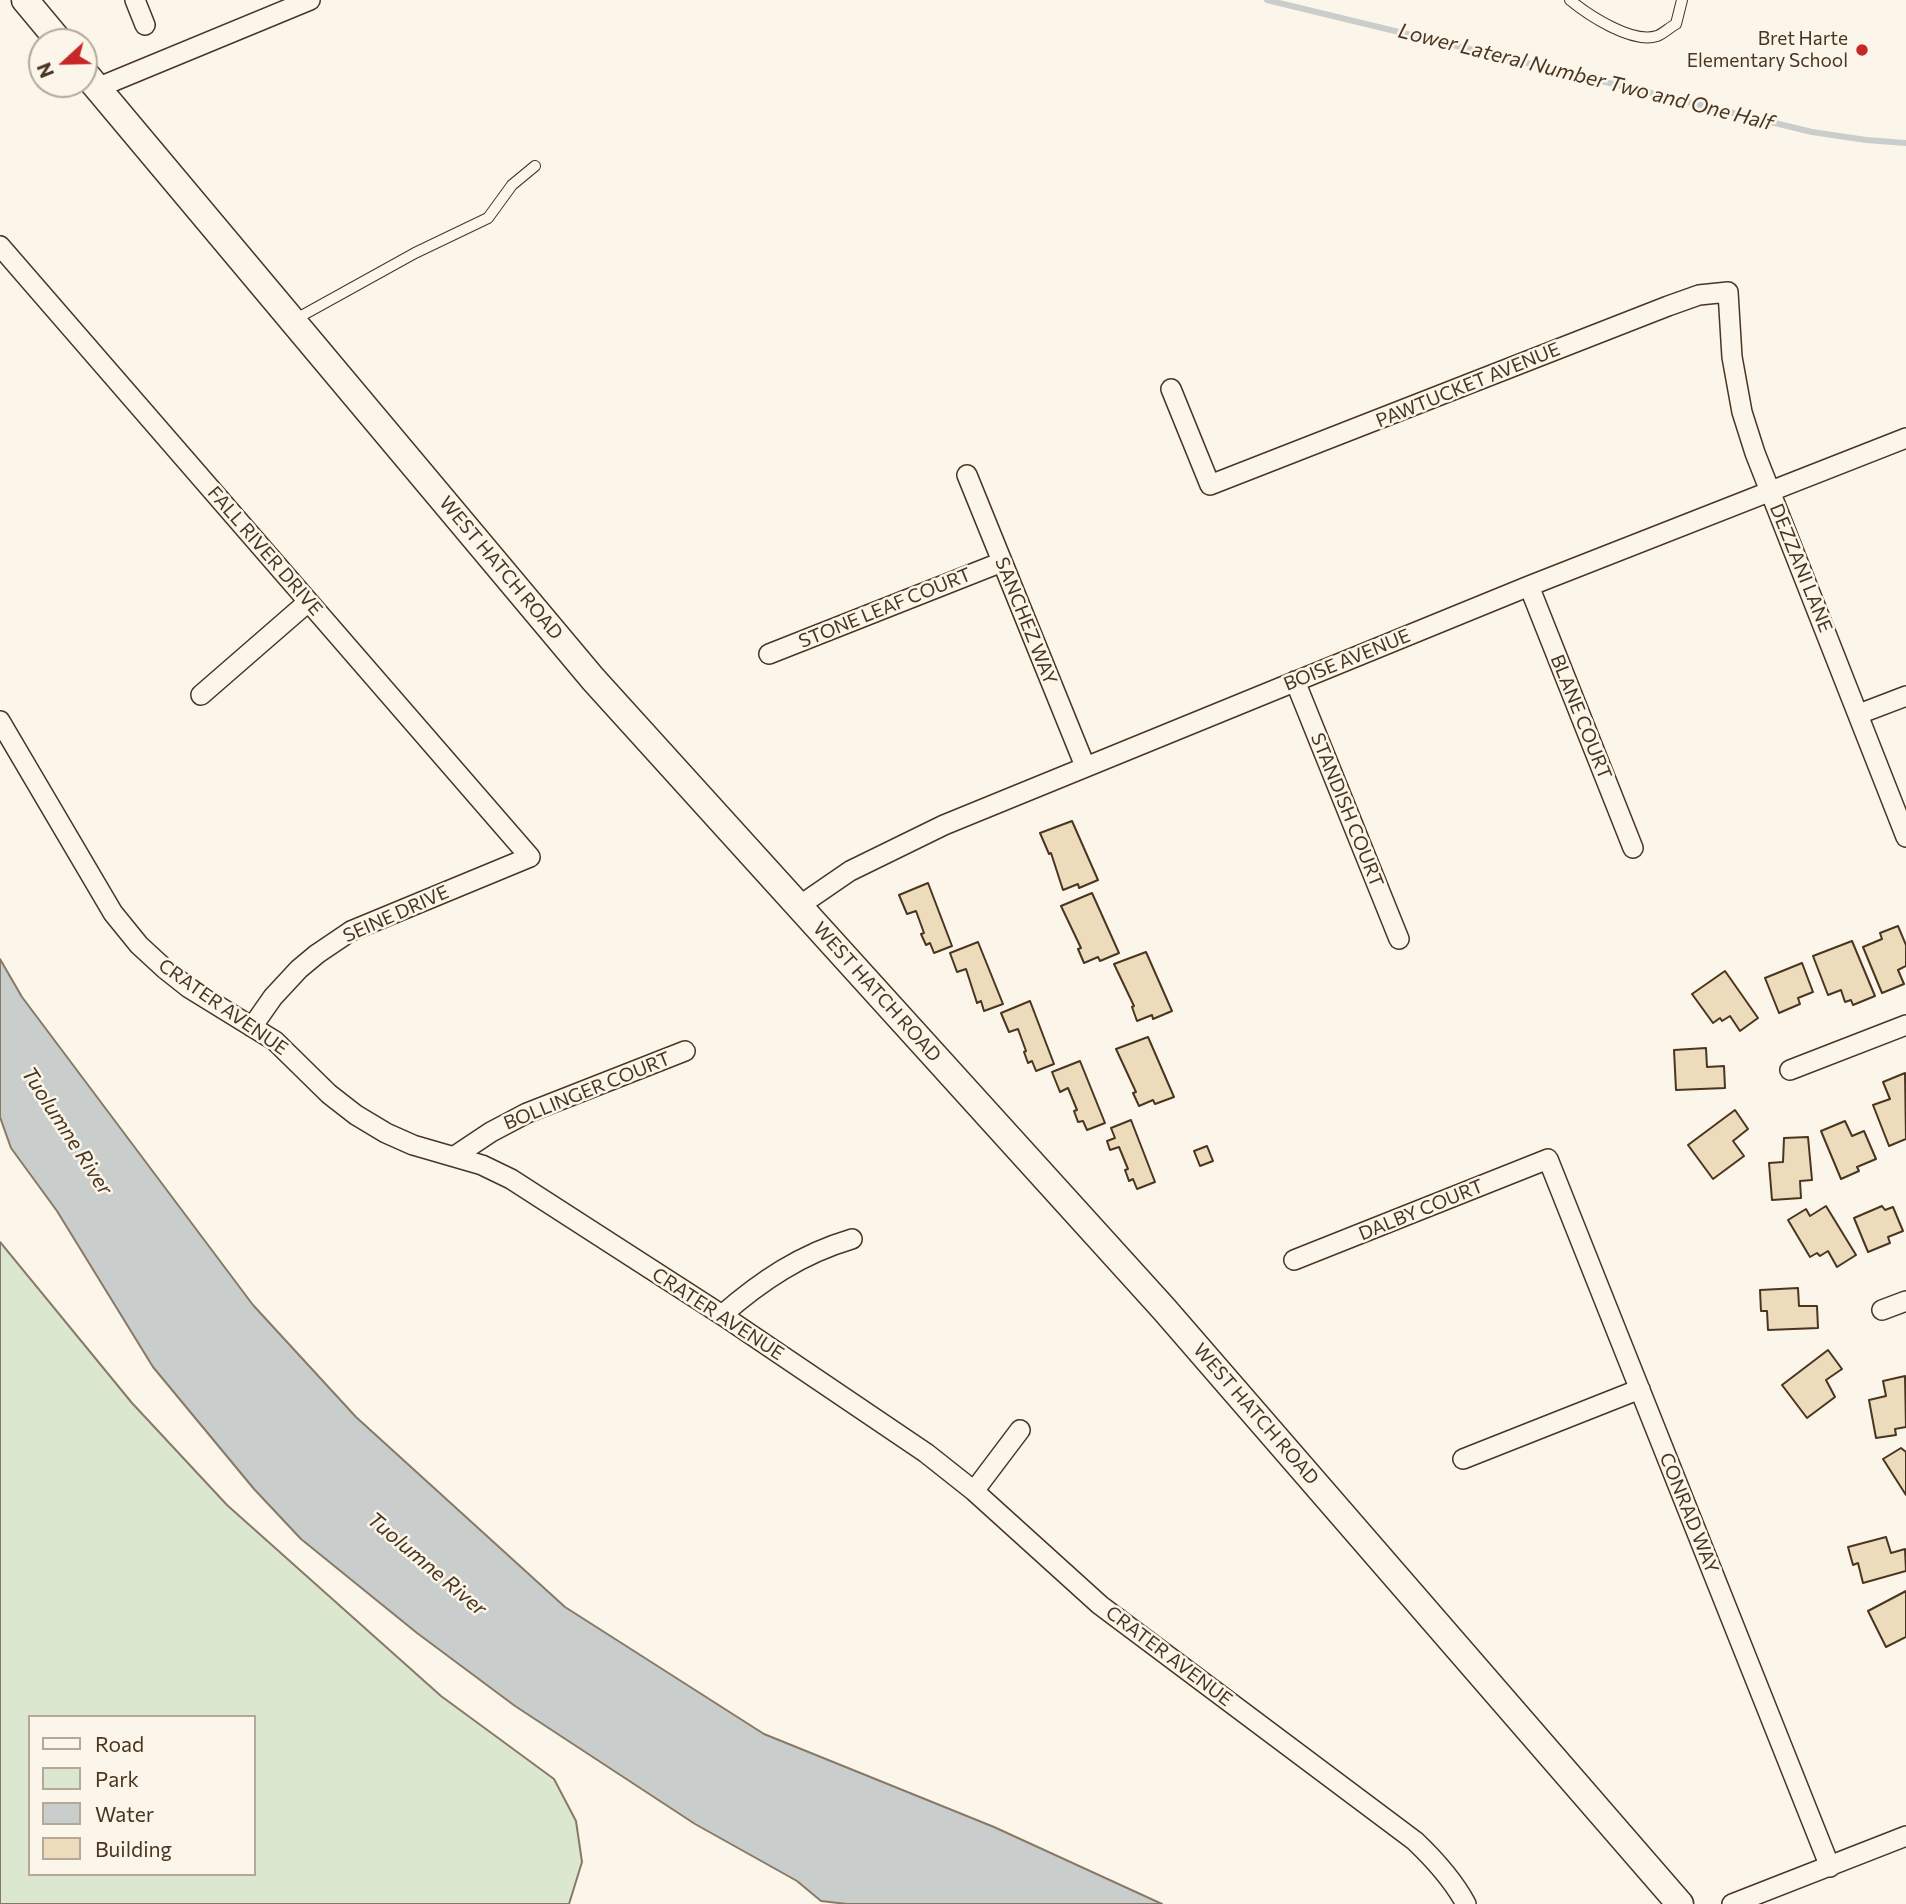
<!DOCTYPE html>
<html>
<head>
<meta charset="utf-8">
<style>
	body { margin:0 }
	#map { position:relative; width:1906px; height:1904px; overflow:hidden; background:#fbf6e9; font-family:Commissioner,sans-serif }
	canvas { display:block }
	.legend { position:absolute; left:28px; top:1715px; width:228px; height:161px; box-sizing:border-box; background:#fbf6e9; border:2px solid #b4a999; margin:0; padding:9px 12px; list-style:none; font-size:21px; color:#4a3520 }
	.legend li { display:flex; align-items:center; gap:14px; height:35px }
	.legend b { width:35px; border:2px solid #b4a999 }
	.north { position:absolute; left:28px; top:28px; width:70px; height:70px; box-sizing:border-box; background:#fbf6e9; border:2px solid #b4a999; border-radius:50%; rotate:248deg; font-size:19px; font-weight:700; line-height:28px; text-align:center; color:#4a3520 }
	.north::after { content:''; display:block; margin:auto; width:24px; height:32px; background:#c62828; clip-path:polygon(50% 0,100% 100%,50% 72%,0 100%) }
</style>
</head>
<body>
<div id="map">
<canvas width="1906" height="1904"></canvas>
<ul class="legend">
<li><b style="height:9px;background:#fbf6e9"></b>Road</li>
<li><b style="height:19px;background:#dce7d0"></b>Park</li>
<li><b style="height:19px;background:#c9cecd"></b>Water</li>
<li><b style="height:19px;background:#ecdcbc"></b>Building</li>
</ul>
<div class="north">N</div>
</div>
<script>
const ctx = document.querySelector('canvas').getContext('2d');
ctx.lineJoin = 'round';
function fillPath(path, color) { ctx.fillStyle = color; ctx.fill(path, 'evenodd'); }
function strokePath(path, color, width, dash) { ctx.strokeStyle = color; ctx.lineWidth = width; ctx.lineCap = dash ? 'butt' : 'round'; ctx.setLineDash(dash || []); ctx.stroke(path); }
function write(font, color, halo, rows, align = 'center') {
  ctx.font = font + ' Commissioner,sans-serif'; ctx.lineWidth = 5; ctx.setLineDash([]); ctx.textBaseline = 'middle'; ctx.strokeStyle = halo; ctx.fillStyle = color; for (const [text, x, y, turn = 0] of rows) {
    ctx.save(); ctx.translate(x, y); ctx.rotate((+turn || 0) * Math.PI / 180); ctx.textAlign = isNaN(turn) ? turn : align; if (halo) ctx.strokeText(text, 0, 0); ctx.fillText(text, 0, 0); ctx.restore();
  }
}
const green = new Path2D(`
	M0 1242 132 1403 227 1505 441 1696 554 1779 576 1821 582 1862 569 1904H0ZM30 1717H254V1874H30Z`);
fillPath(green, '#dce7d0');
strokePath(green, '#887966', 2);
const water = new Path2D(`
	M0 959 22 997 253 1305 356 1417 565 1607 764 1734 994 1827 1162 1904H847L821 1901 797 1881 695 1824 515 1706 417 1633 301 1539 254 1489 153 1367 57 1211 11 1148 0 1117Z`);
fillPath(water, '#c9cecd');
strokePath(water, '#887966', 2);
strokePath(new Path2D(`
	M1267 0 1812 132 1866 140 1906 143`), '#c9cecd', 6);
const building = new Path2D(`
	M1072 821 1098 880 1079 888 1078 884 1063 890 1051 853 1049 854 1040 833Z
	M928 883 952 946 934 953 930 943 926 945 921 934 924 933 916 911 907 914 899 895Z
	M1092 893 1119 953 1100 961 1098 957 1084 963 1078 949 1081 948 1061 906Z
	M1898 926 1906 945V966L1898 970 1904 984 1882 993 1863 947 1882 939 1880 933Z
	M1852 941 1875 996 1853 1005 1851 1000 1845 1002 1841 990 1828 995 1813 956Z
	M978 942 1003 1004 984 1011 981 1001 977 1003 966 969 957 972 950 953Z
	M1146 952 1172 1011 1153 1019 1152 1015 1137 1021 1132 1007 1134 1006 1114 964Z
	M1802 963 1813 992 1798 998 1800 1004 1779 1013 1765 978Z
	M1725 971 1758 1018 1740 1031 1730 1016 1722 1021 1720 1018 1713 1023 1692 994Z
	M1030 1001 1054 1064 1036 1071 1032 1061 1028 1063 1024 1052 1026 1051 1018 1029 1009 1032 1001 1013Z
	M1148 1037 1174 1097 1155 1104 1153 1100 1139 1106 1133 1093 1136 1092 1116 1049Z
	M1706 1048 1707 1067 1724 1066 1725 1088 1676 1090 1674 1050Z
	M1080 1061 1105 1123 1087 1130 1083 1121 1078 1122 1074 1111 1077 1110 1068 1088 1060 1092 1052 1072Z
	M1905 1073 1906 1139 1889 1146 1873 1105 1890 1099 1883 1082Z
	M1735 1110 1748 1129 1733 1141 1744 1156 1713 1179 1688 1145Z
	M1131 1120 1155 1182 1137 1189 1133 1179 1129 1181 1125 1170 1128 1169 1119 1147 1110 1150 1107 1141 1115 1138 1111 1128Z
	M1845 1121 1852 1136 1864 1131 1876 1159 1857 1167 1859 1171 1841 1179 1821 1131Z
	M1808 1137 1812 1180 1800 1181 1801 1198 1772 1200 1769 1163 1783 1162 1784 1138Z
	M1207 1146 1213 1161 1200 1166 1194 1151Z
	M1826 1206 1856 1255 1837 1267 1828 1251 1820 1256 1817 1253 1810 1257 1788 1220 1806 1209 1810 1216Z
	M1882 1206 1885 1210 1893 1207 1903 1231 1888 1237 1890 1243 1868 1252 1854 1218Z
	M1798 1288 1799 1306H1817L1818 1328 1768 1330 1767 1311H1761L1760 1290Z
	M1828 1350 1842 1369 1826 1380 1835 1397 1807 1418 1782 1385Z
	M1905 1376 1906 1427 1895 1429 1896 1435 1876 1438 1869 1400 1886 1396 1883 1381Z
	M1901 1448 1906 1452V1495L1883 1459Z
	M1886 1537 1891 1553 1905 1549 1906 1571 1863 1583 1858 1563 1853 1565 1848 1547Z
	M1906 1591V1637L1886 1647 1868 1611Z`);
fillPath(building, '#ecdcbc');
strokePath(building, '#4a3520', 2);
const lane = new Path2D(`
	M1570 0C1588 15 1632 44 1657 36 1663 34 1670 27 1676 24L1682 0
	M294 320 415 253 488 218 512 185 535 166`);
const street = new Path2D(`
	M135 0 145 25
	M97 88 310 0
	M0 246 530 857 351 931 317 954 299 969 273 997 252 1027
	M1171 389 1210 485 1668 306 1699 295 1728 292 1732 357 1742 412 1755 453 1906 837
	M967 475 1085 766
	M1529 586 1633 848
	M769 654 1002 562
	M1295 681 1399 939
	M201 695 308 602
	M1859 714 1906 696
	M0 721 113 913 139 945 165 969 189 988 275 1041 329 1094 356 1115 386 1133 413 1145 482 1165 511 1179 722 1315 926 1453 974 1491 1100 1605 1415 1841C1435 1860 1453 1880 1466 1904
	M799 906 850 871 944 825 1529 586 1906 438
	M1790 1070 1906 1025
	M455 1156 491 1132 527 1113 685 1051
	M1294 1260 1548 1159 1830 1867
	M1882 1310 1906 1301
	M722 1315C761 1281 801 1254 852 1239
	M1463 1459 1640 1389
	M974 1491 1020 1430
	M1732 1904 1906 1836`);
const secondary = new Path2D(`
	M25 0 60 42
	M84 72 593 679 1164 1309 1680 1904`);
strokePath(lane, '#4a3520', 12);
strokePath(street, '#4a3520', 22);
strokePath(secondary, '#4a3520', 29);
strokePath(lane, '#fbf6e9', 10);
strokePath(street, '#fbf6e9', 19);
strokePath(secondary, '#fbf6e9', 26);
for (const [x, y, r, color] of [
	[1862,50,7,"#c62828"]
]) { const dot = new Path2D(); dot.arc(x, y, r, 0, 2 * Math.PI); ctx.fillStyle = color; ctx.fill(dot); strokePath(dot, '#fbf6e9', 2.5); }
write('19px', '#4a3520', '#fbf6e9', [
	["Bret Harte",1848,39],
	["Elementary School",1848,61]
], 'right');
write('19px', '#4a3520', '#fbf6e9', [
	["PAWTUCKET AVENUE",1468,385,-22],
	["FALL RIVER DRIVE",265,551,49],
	["WEST HATCH ROAD",501,568,50],
	["DEZZANI LANE",1801,568,68],
	["STONE LEAF COURT",885,608,-22],
	["SANCHEZ WAY",1026,621,68],
	["BOISE AVENUE",1347,660,-22],
	["BLANE COURT",1581,717,68],
	["STANDISH COURT",1347,810,68],
	["SEINE DRIVE",396,914,-24],
	["WEST HATCH ROAD",877,992,48],
	["CRATER AVENUE",223,1007,35],
	["BOLLINGER COURT",587,1091,-22],
	["DALBY COURT",1421,1210,-22],
	["CRATER AVENUE",718,1314,33],
	["WEST HATCH ROAD",1256,1414,49],
	["CONRAD WAY",1689,1513,68],
	["CRATER AVENUE",1169,1656,37]
]);
write('italic 21px', '#4a3520', '#fbf6e9', [
	["Lower Lateral Number Two and One Half",1586,77,14],
	["Tuolumne River",67,1131,57],
	["Tuolumne River",427,1564,40]
]);
</script>
</body>
</html>
